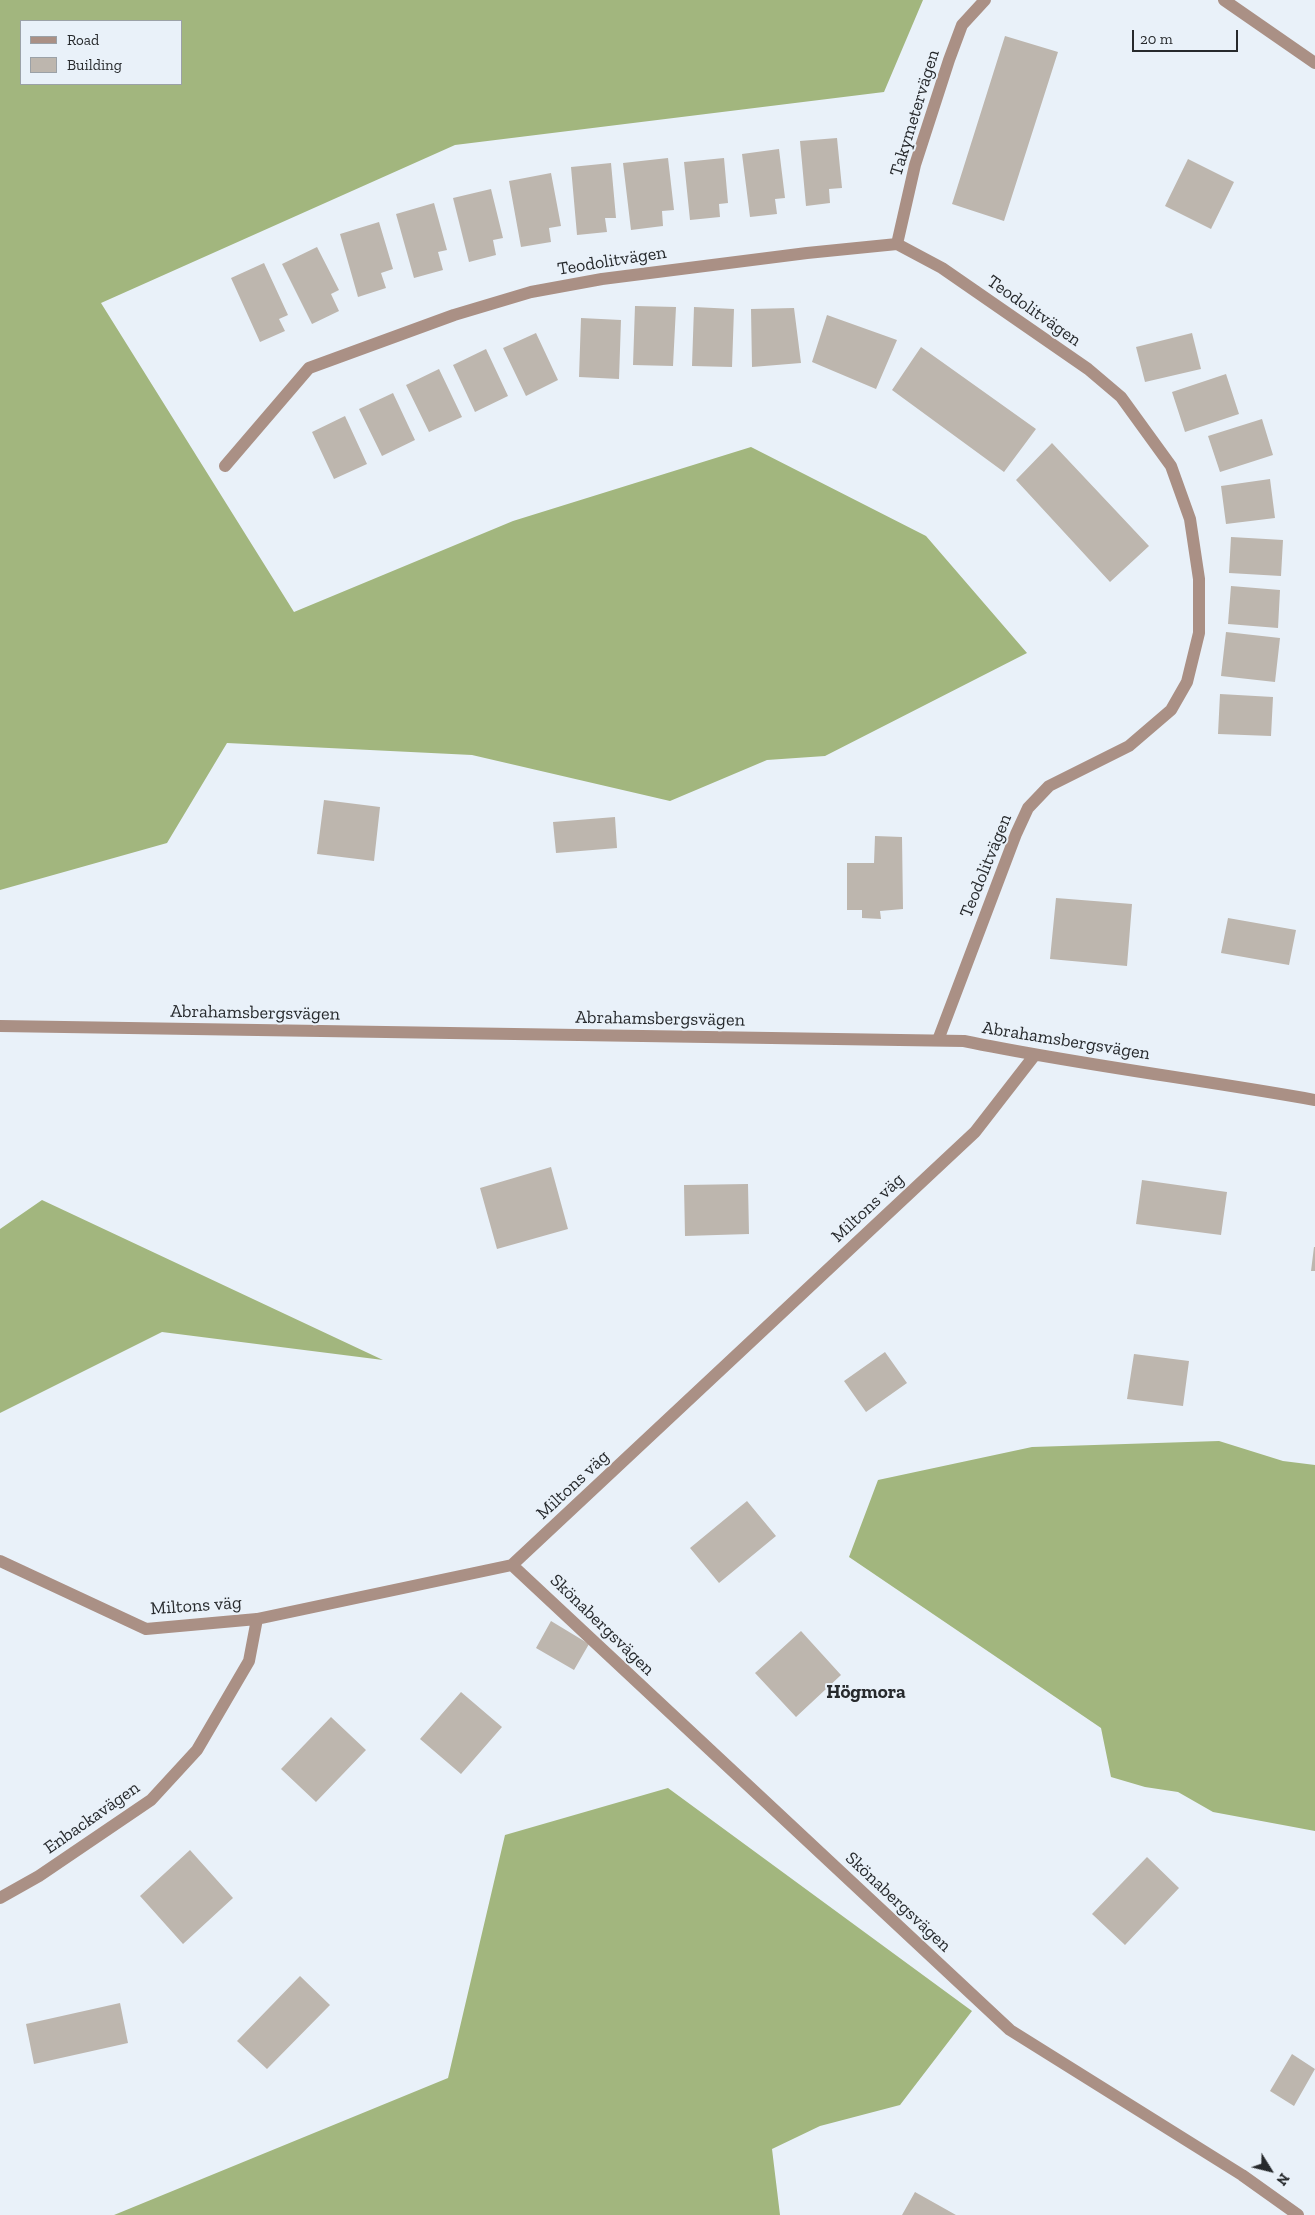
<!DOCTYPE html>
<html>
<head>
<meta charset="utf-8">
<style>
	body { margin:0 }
	#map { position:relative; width:1315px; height:2215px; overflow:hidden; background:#e9f1f9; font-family:"Zilla Slab",serif }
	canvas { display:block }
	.legend { position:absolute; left:20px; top:20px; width:162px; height:65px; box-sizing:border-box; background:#e9f1f9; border:1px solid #9ba1a7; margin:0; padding:6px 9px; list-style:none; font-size:15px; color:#272a2d }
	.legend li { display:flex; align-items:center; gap:10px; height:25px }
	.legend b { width:25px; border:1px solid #9ba1a7 }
	.north { position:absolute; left:1245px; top:2145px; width:50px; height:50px; -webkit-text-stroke:4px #e9f1f9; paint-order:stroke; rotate:126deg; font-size:14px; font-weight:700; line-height:20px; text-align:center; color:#272a2d }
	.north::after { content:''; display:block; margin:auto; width:18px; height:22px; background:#272a2d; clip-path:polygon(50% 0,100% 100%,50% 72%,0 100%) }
	.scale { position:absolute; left:1132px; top:30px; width:106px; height:22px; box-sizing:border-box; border:2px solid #272a2d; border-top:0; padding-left:6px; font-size:15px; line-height:18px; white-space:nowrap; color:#272a2d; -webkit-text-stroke:4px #e9f1f9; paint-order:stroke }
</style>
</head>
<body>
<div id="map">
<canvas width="1315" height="2215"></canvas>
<ul class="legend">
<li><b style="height:6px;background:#aa9085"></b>Road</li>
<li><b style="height:14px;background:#bdb6ae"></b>Building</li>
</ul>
<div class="north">N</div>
<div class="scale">20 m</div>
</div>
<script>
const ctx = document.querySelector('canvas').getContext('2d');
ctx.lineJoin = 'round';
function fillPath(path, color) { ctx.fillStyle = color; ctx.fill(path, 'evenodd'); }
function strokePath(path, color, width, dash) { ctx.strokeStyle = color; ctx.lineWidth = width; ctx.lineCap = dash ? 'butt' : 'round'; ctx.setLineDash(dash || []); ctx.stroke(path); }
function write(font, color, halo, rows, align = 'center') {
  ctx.font = font + ' "Zilla Slab",serif'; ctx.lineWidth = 4; ctx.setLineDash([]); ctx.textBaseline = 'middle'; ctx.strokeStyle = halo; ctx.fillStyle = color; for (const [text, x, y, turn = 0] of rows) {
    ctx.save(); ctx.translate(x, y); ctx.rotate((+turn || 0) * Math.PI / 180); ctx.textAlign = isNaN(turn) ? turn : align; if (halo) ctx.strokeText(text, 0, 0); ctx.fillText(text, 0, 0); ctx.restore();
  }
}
fillPath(new Path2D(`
	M0 0H923L884 92 455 145 101 303 294 612 513 521 751 447 926 536 1027 653 825 756 767 760 670 801 472 755 227 743 167 843 0 890ZM21 21H181V84H21Z
	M42 1200 383 1360 162 1332 0 1413V1229Z
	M1219 1441 1283 1461 1315 1465V1831L1213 1812 1178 1792 1145 1787 1111 1777 1101 1728 849 1557 878 1480 1032 1447Z
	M668 1788 972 2011 900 2105 820 2126 772 2149 780 2215H114L448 2078 505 1835Z`), '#a2b67e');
fillPath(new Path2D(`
	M1005 36 1058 52 1004 221 952 204Z
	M837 138 842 188 829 189 830 203 806 206 800 141Z
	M779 149 785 198 775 199 777 214 750 217 742 154Z
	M668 158 674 210 662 211 663 226 631 230 623 163Z
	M724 158 728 203 719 204 720 217 690 220 684 162Z
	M1188 159 1234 182 1211 229 1165 206Z
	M611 163 616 218H605L607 232 577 235 571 167Z
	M551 173 561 226 549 228 551 242 521 247 509 181Z
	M491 189 503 238 493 240 496 255 469 262 453 198Z
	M434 203 447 250 438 252 443 270 414 278 396 214Z
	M379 222 393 269 381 273 386 288 358 297 340 234Z
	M317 247 339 290 331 294 339 311 312 324 282 264Z
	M264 263 288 315 279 319 285 331 260 342 231 278Z
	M635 306 676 307 673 366 633 365Z
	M694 307 734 309 732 367 692 366Z
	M794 308 801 363 752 367 751 309Z
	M827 315 897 340 876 389 812 362Z
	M581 318 621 320 619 379 579 377Z
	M536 333 558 380 526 396 503 348Z
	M1192 333 1201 369 1145 382 1136 347Z
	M921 347 1036 429 1004 472 892 390Z
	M486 349 508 396 475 412 453 365Z
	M439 369 462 417 429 432 406 385Z
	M1226 374 1239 414 1185 432 1172 392Z
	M393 393 415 440 382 456 359 409Z
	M345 416 367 464 334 479 312 432Z
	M1262 419 1273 455 1220 472 1208 436Z
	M1052 443 1149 546 1110 582 1016 480Z
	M1270 479 1275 518 1226 524 1221 486Z
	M1231 537 1283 540 1281 576 1229 573Z
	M1231 586 1280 590 1278 628 1228 624Z
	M1226 632 1280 638 1275 682 1221 676Z
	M1220 694 1273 697 1271 736 1218 734Z
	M324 800 380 807 374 861 317 854Z
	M615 817 617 848 556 853 553 822Z
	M875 836 902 837 903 909 880 911 881 919 862 918V910H847V863H874Z
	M1056 898 1132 904 1127 966 1050 959Z
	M1228 918 1296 930 1289 965 1221 953Z
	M551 1167 568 1229 497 1249 480 1188Z
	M1142 1180 1227 1192 1221 1235 1136 1224Z
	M748 1184 749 1234 685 1236 684 1185Z
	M1314 1247H1315V1271H1311Z
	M885 1352 907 1383 866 1412 844 1381Z
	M1134 1354 1189 1361 1183 1406 1127 1399Z
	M747 1501 776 1536 719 1583 690 1548Z
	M551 1621 589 1644 574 1670 536 1648Z
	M801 1631 841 1675 796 1717 755 1673Z
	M461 1692 502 1727 461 1774 420 1739Z
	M331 1717 366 1750 316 1802 281 1769Z
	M190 1850 233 1898 183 1944 140 1896Z
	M1147 1857 1179 1888 1125 1945 1092 1914Z
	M300 1976 330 2005 267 2069 237 2041Z
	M120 2003 128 2043 34 2064 26 2024Z
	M1292 2054 1315 2069 1294 2106 1270 2091Z
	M915 2192 956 2215H902Z`), '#bdb6ae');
strokePath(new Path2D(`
	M1224 0 1315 63
	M897 244 915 165 949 60 962 25 985 0
	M225 466 309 368 454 315 531 292 602 279 807 253 897 244 942 268 1088 369 1121 397 1171 466 1190 519 1199 579V633L1187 682 1171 710 1129 746 1049 786 1028 808 1016 834 938 1040
	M0 1026 964 1041C1080 1065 1198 1079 1315 1100
	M0 1561 146 1629 257 1619 512 1565 975 1132 1034 1056
	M512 1565 1010 2030 1242 2175 1298 2215
	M0 1898 39 1876 151 1800 197 1750 249 1661 257 1619`), '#aa9085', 12);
write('18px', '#272a2d', '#e9f1f9', [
	["Takymetervägen",915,113,-73],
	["Teodolitvägen",612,261,-9],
	["Teodolitvägen",1034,311,35],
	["Teodolitvägen",986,866,-68],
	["Abrahamsbergsvägen",255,1013,1],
	["Abrahamsbergsvägen",660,1019,1],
	["Abrahamsbergsvägen",1066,1041,9],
	["Miltons väg",868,1208,-43],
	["Miltons väg",573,1485,-43],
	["Miltons väg",196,1606,-4],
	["Skönabergsvägen",602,1625,44],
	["Enbackavägen",92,1818,-35],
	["Skönabergsvägen",898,1902,43]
]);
write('bold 19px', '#272a2d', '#e9f1f9', [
	["Högmora",866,1693]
]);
</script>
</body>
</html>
